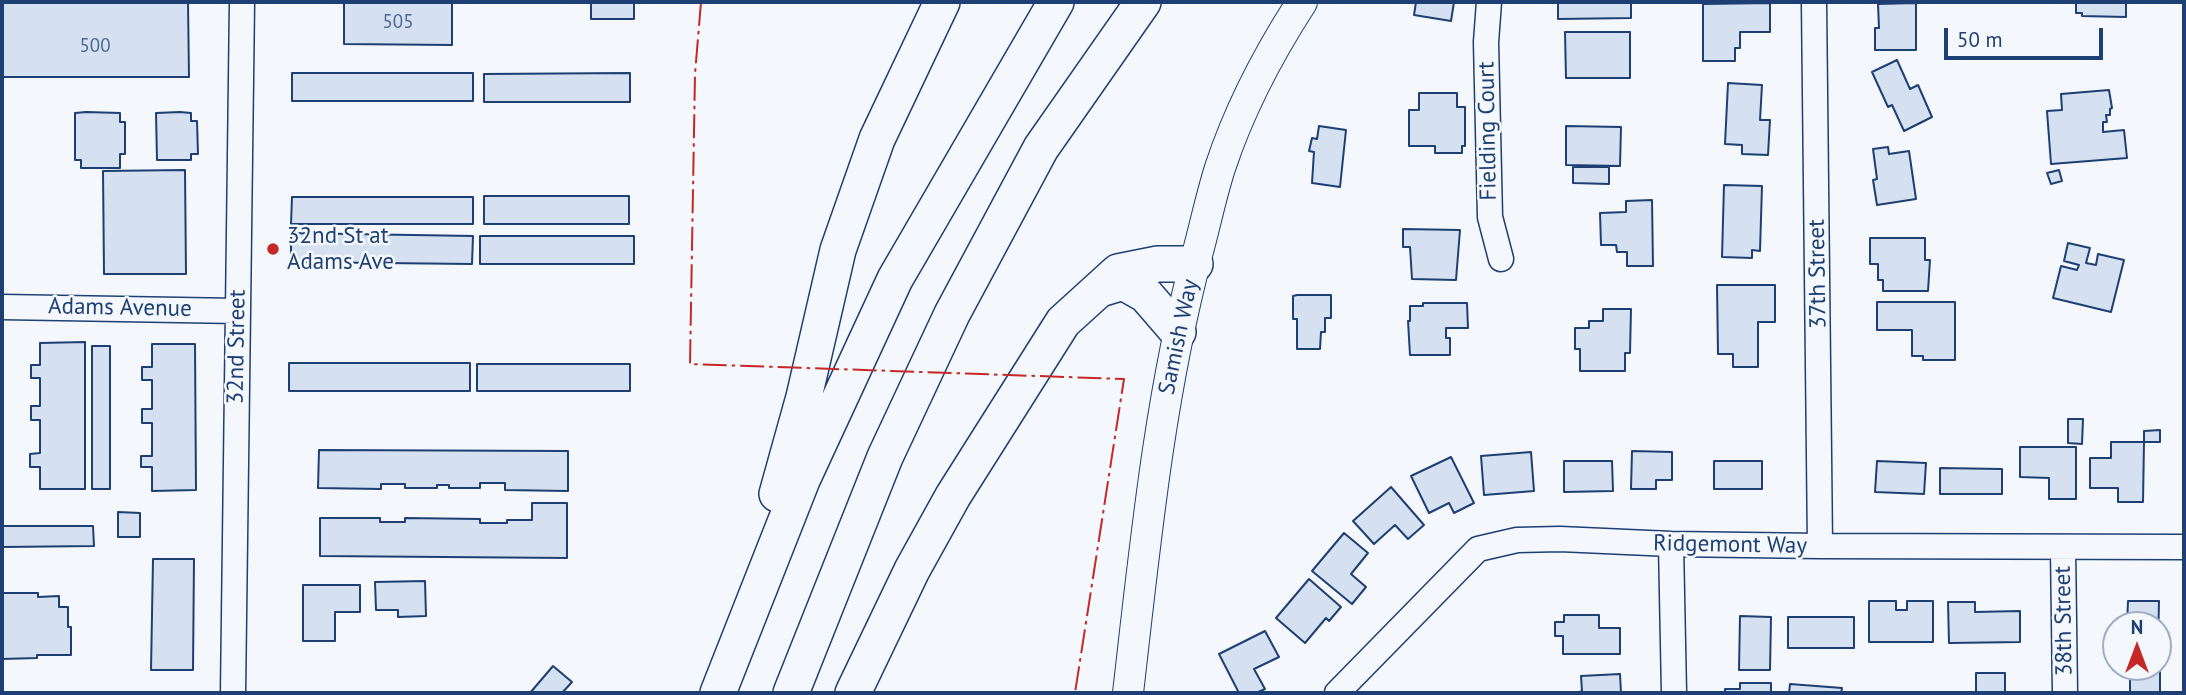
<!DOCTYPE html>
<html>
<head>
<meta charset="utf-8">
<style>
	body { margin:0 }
	#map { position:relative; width:2186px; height:695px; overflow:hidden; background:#f4f7fb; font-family:"PT Sans",sans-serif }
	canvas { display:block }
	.frame { position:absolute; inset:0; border:4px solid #1d3f73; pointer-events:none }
	.north { position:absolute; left:2102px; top:611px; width:70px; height:70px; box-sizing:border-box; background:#f4f7fb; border:2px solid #9eadc5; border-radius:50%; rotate:0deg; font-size:19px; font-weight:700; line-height:28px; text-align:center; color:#1d3f73 }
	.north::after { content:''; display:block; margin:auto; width:24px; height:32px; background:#c62828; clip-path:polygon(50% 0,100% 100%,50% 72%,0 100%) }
	.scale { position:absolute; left:1944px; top:28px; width:159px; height:32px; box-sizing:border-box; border:4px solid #1d3f73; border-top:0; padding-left:9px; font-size:21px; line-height:24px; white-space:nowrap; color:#1d3f73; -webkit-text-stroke:5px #f4f7fb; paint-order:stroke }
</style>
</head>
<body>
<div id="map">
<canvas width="2186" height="695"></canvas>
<div class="frame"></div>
<div class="north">N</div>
<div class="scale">50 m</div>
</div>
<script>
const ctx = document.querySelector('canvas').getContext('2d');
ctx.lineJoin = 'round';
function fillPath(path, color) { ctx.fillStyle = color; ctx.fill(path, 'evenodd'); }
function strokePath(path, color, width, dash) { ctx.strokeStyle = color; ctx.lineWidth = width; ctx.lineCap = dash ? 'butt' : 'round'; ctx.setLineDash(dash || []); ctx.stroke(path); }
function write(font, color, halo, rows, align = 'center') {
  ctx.font = font + ' "PT Sans",sans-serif'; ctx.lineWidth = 5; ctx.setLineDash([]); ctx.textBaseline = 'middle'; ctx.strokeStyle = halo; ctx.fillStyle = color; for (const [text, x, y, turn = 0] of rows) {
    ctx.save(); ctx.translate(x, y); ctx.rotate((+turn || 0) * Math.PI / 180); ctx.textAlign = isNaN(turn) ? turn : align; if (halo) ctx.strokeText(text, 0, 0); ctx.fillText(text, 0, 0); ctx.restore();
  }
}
const building = new Path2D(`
	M2 2H188L189 77H2Z
	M344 2H452V45L344 44Z
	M591 2H634V19H591Z
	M1416 2H1454L1451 21 1414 15Z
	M1558 2H1631V18L1558 19Z
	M2076 2H2126V17L2082 16V13H2076Z
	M1770 3V32H1740V48H1735V61H1703V4Z
	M1916 3V50H1875V28H1879L1878 4Z
	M1565 32H1630V78H1566Z
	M1897 60 1910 89 1918 85 1932 117 1904 131 1892 105 1888 107 1872 72Z
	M292 73H473V101H292Z
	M630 73V102H484V74Z
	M1728 83 1762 85 1760 120H1770L1768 155 1742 154V145L1725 144Z
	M2109 90 2112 108 2110 109V115H2106L2107 122H2103V132L2124 130 2127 158 2051 164 2047 111 2062 110 2061 94Z
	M1419 93H1457V107H1465V146H1462V153H1435V146H1409V110H1419Z
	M86 112 120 113V122H125V154H120V168H81V160H75V113Z
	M180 112 191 113V121H197L198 154H191V160H157L156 113Z
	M1319 126 1346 130 1340 187 1312 183 1314 152 1309 151 1312 138 1317 139Z
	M1566 126 1621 127 1620 166 1566 165Z
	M1888 147 1889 154 1909 151 1916 199 1877 205 1873 180 1877 179 1873 149Z
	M1573 167H1609V184L1573 183Z
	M185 170 186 274H104L103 171Z
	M2059 170 2062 181 2051 184 2047 173Z
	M1724 185 1762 186 1760 251 1752 250V258L1722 257Z
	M484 196H629V224H484Z
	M292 197H473V224H291Z
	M1652 200 1653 266H1627V252H1617L1616 245H1601L1600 213 1626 212V201Z
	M1403 229 1460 230 1456 280 1412 279 1410 247H1403Z
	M291 233 473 236 472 264 291 262Z
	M480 236H634V264H480Z
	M1870 238H1925V260H1930L1928 291H1883V280H1878V264H1870Z
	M2068 243 2090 248 2086 263 2096 265 2098 254 2124 260 2111 312 2053 298 2061 266 2077 270 2079 265 2064 261Z
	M1717 285H1775V322H1758V367H1733V354H1718Z
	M1297 295H1331V318H1325V332H1321L1320 349H1297V319H1293V296Z
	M1877 302H1955V360H1923V356H1912V330H1877Z
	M1423 303H1467L1468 328H1446V338H1450V355H1410L1408 321H1410V306H1423Z
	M1603 309H1631L1630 353H1625V371H1580V349H1575V328H1589V321H1603Z
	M85 342V489H40V467H30V454L40 453V420H31V406H40V378H31V365H40V343Z
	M152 344H195L196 490 152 491V467H141V456H152V423H142V409H152V380H142V367H152Z
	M92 346H110V489H92Z
	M289 363H470V391H289Z
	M477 364H630V391H477Z
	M2068 419H2083L2082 444 2068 443Z
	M2160 430V442H2144V431Z
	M2111 442H2144L2143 502H2118V488H2090V458H2111Z
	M2020 447H2076V499H2049V478L2020 477Z
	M319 450 568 451V491L505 490V483H480V488H449V485H437V488H405V484H381V489L318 488Z
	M1632 451 1672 452V480H1656V489H1631Z
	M1531 452 1534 491 1484 495 1481 456Z
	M1451 457 1474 503 1454 513 1449 503 1429 513 1411 476Z
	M1564 461H1612L1613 491 1564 492Z
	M1714 461H1762V489H1714Z
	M1877 461 1926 463 1924 494 1875 492Z
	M1940 468 2002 469V494H1940Z
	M1391 487 1424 525 1408 539 1395 525 1374 544 1353 521Z
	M532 503H567V558L320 556V518H380V522H405V518L480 519V523H507V520H532Z
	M118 512 140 513V537H118Z
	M2 526H93L94 546 2 547Z
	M1344 533 1368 553 1351 574 1366 587 1352 604 1312 571Z
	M153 559H194L193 670H151Z
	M1309 579 1341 607 1329 621 1326 618 1305 643 1276 618Z
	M425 581 426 616 398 617V610H376L375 582Z
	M303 585H360V612H335V641H303Z
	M2 593H38V597L59 596V607H68V627H71V655H37V658L2 659Z
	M1869 601H1896V610H1907V601H1933V642H1869Z
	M2128 601H2159L2158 647V625H2120H2127Z
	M1948 602H1975V612L2020 611V642L1949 643Z
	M1564 615H1599V628H1620V654H1563V636H1555V622H1564Z
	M1740 616 1771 617 1770 670H1739Z
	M1788 617H1854V648H1788Z
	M1265 631 1279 657 1254 669 1265 689 1256 693H1239L1219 654Z
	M2158 665H2160V693H2130V667Z
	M553 666 572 682 562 693H530Z
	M1976 673H2005V693H1976Z
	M1620 674 1621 693H1577L1582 691 1581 676Z
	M1740 683H1771V693H1725V689H1740Z
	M1790 684 1842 688 1841 693H1789Z`);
fillPath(building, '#d5e0f0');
strokePath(building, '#1d3f73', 2);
const minor = new Path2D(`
	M1489 2 1486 42 1490 217 1501 259
	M1814 2 1820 546
	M2 307 238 311
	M1671 544 1674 693
	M2063 548 2065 693
	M233 693 242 2
	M1337 693 1478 549 1517 540 1560 539 1671 544 1820 546 2184 547`);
const major = new Path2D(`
	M1128 693C1145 546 1159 399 1197 255 1205 226 1211 196 1220 168 1239 110 1269 53 1302 2`);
const highway = new Path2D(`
	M1100 289 1123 282 1146 295 1178 332
	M777 494 804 397 838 250 877 139 942 2
	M718 693 802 480 895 279 1056 2
	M791 693 885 457 952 314 1041 148 1143 2
	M853 693 912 570 953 496 1063 322 1118 272 1158 264H1195`);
strokePath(minor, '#1d3f73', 27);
strokePath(major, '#1d3f73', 32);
strokePath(highway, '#1d3f73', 38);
strokePath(minor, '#f4f7fb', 24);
strokePath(major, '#f4f7fb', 30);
strokePath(highway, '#f4f7fb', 35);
strokePath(new Path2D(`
	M701 2 695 74 690 364 1124 379 1075 693`), '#c62828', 2, [24, 5, 3.5, 5]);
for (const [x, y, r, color] of [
	[273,249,7,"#c62828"]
]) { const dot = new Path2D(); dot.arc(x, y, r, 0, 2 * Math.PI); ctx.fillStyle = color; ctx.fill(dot); strokePath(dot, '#f4f7fb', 2.5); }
write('19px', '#4b6792', null, [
	["505",398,23],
	["500",95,47]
]);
write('23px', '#1d3f73', '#f4f7fb', [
	["Fielding Court",1488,131,-91],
	["37th Street",1818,274,-91],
	["Adams Avenue",120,308,1],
	["Samish Way",1179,337,-78],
	["32nd Street",237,347,-89],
	["Ridgemont Way",1730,545,1],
	["38th Street",2064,621,-91]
]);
write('23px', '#1d3f73', '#f4f7fb', [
	["32nd St at",287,236],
	["Adams Ave",287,262]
], 'left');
</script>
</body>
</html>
